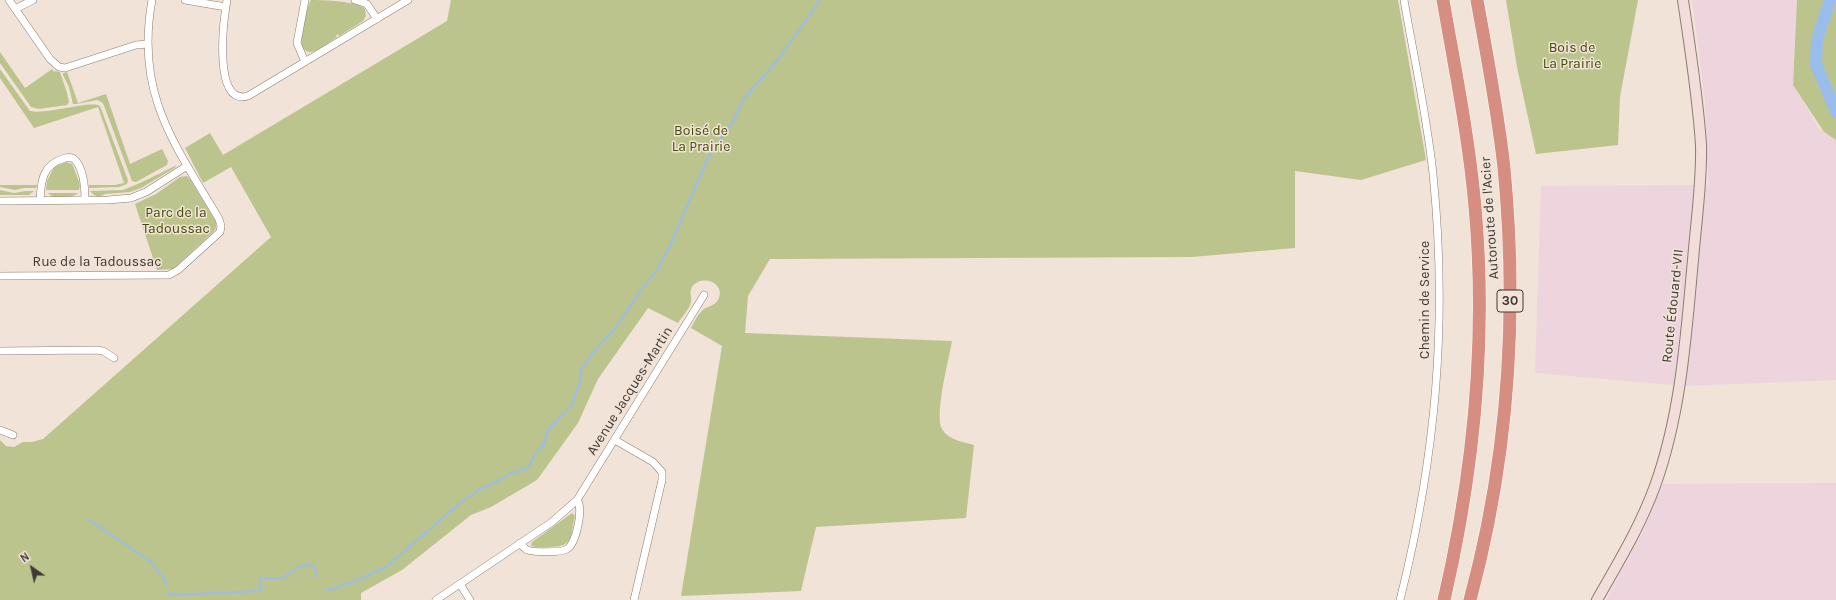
<!DOCTYPE html>
<html>
<head>
<meta charset="utf-8">
<style>
	body { margin:0 }
	#map { position:relative; width:1836px; height:600px; overflow:hidden; background:#f1e3d7; font-family:Karla,sans-serif }
	canvas { display:block }
	.north { position:absolute; left:12px; top:548px; width:40px; height:40px; -webkit-text-stroke:3px #f1e3d7; paint-order:stroke; rotate:326deg; font-size:11px; font-weight:700; line-height:16px; text-align:center; color:#3e3934 }
	.north::after { content:''; display:block; margin:auto; width:14px; height:18px; background:#3e3934; clip-path:polygon(50% 0,100% 100%,50% 72%,0 100%) }
</style>
</head>
<body>
<div id="map">
<canvas width="1836" height="600"></canvas>
<div class="north">N</div>
</div>
<script>
const ctx = document.querySelector('canvas').getContext('2d');
ctx.lineJoin = 'round';
function fillPath(path, color) { ctx.fillStyle = color; ctx.fill(path, 'evenodd'); }
function strokePath(path, color, width, dash) { ctx.strokeStyle = color; ctx.lineWidth = width; ctx.lineCap = dash ? 'butt' : 'round'; ctx.setLineDash(dash || []); ctx.stroke(path); }
function write(font, color, halo, rows, align = 'center') {
  ctx.font = font + ' Karla,sans-serif'; ctx.lineWidth = 3; ctx.setLineDash([]); ctx.textBaseline = 'middle'; ctx.strokeStyle = halo; ctx.fillStyle = color; for (const [text, x, y, turn = 0] of rows) {
    ctx.save(); ctx.translate(x, y); ctx.rotate((+turn || 0) * Math.PI / 180); ctx.textAlign = isNaN(turn) ? turn : align; if (halo) ctx.strokeText(text, 0, 0); ctx.fillText(text, 0, 0); ctx.restore();
  }
}
fillPath(new Path2D(`
	M1692 0H1797L1793 85 1820 130 1836 140V380L1685 386 1535 373 1541 186 1708 185 1705 102Z
	M1836 483V600H1606L1643 531 1663 484Z`), '#eed4dc');
fillPath(new Path2D(`
	M311 0C323 0 357 1 365 9L366 16 363 21 339 36 337 34 336 36 337 37C330 41 317 53 309 52 305 51 303 49 302 46 300 40 307 4 311 0Z
	M451 0H1398L1426 160 1361 180 1295 171V248L1192 257 770 259 748 296 745 333 952 341C949 359 934 415 942 429 948 440 963 442 974 445L966 518 816 527 801 591 681 596 722 346 691 328C694 322 697 316 701 312 705 306 714 307 718 300 727 284 702 273 692 287 689 292 692 296 691 302 690 308 682 317 678 323L648 308 598 379 578 423 537 480 491 507 471 515 402 570 361 593V600H0V440L6 446 14 447 23 442H32L43 439 271 237 231 167 203 183 185 148 210 133 223 155 447 21Z
	M1506 0H1638L1620 97 1618 145 1536 154 1517 67Z
	M1797 0H1836V140L1824 132 1793 85Z
	M0 52 25 88 52 69 54 72 55 71 60 72 67 93 69 102 67 105 39 109 31 107 0 63Z
	M0 69 30 111C47 115 90 100 100 106L128 180 127 184 119 187 89 188V185H115L124 183 98 107 34 128 0 78Z
	M67 72 78 103 106 94 130 164 162 149 168 161 167 165 136 182 132 181 103 103 97 100 76 104H73L69 87 63 75V73Z
	M66 162 72 164 73 166 80 184 79 190H46L47 181 54 167Z
	M175 166 176 167 173 169 141 188 130 192 105 194 99 197 94 195 90 191 123 190 140 183Z
	M187 176 190 179 216 222V228L213 232 173 269 157 270 135 204 156 194 180 177Z
	M0 185H37L36 188H24L15 190 0 187Z
	M0 190 14 193 26 191H34L29 195H0Z
	M48 193H78C72 199 54 200 48 193Z
	M572 513 575 516C570 536 574 547 550 547 544 547 537 548 531 546L532 542Z`), '#bcc48e');
strokePath(new Path2D(`
	M1835 0 1836 1
	M88 519 150 561 165 580 166 585
	M326 589 329 590 363 578 387 566 460 503 480 489 498 481 507 475 529 467 535 454 544 444 548 430 572 405 580 382 581 370 591 355 617 326 641 290 657 270 668 250 708 158 732 123 743 100 780 57 820 0
	M168 592V595L260 591V578H283L298 567 313 564 317 577`), '#9abdec', 2);
strokePath(new Path2D(`
	M1830 0 1817 40 1816 64 1836 112`), '#9abdec', 12);
const minor = new Path2D(`
	M9 0 50 59 59 67 65 68 136 45 147 44
	M185 0 226 7
	M227 0C224 17 212 107 248 96L408 0
	M305 0 297 43 305 62
	M355 0 367 4 377 19
	M15 9 33 0
	M40 200C41 180 43 164 65 158 69 157 73 157 76 161 84 171 85 188 85 200
	M0 201 108 200 131 198 146 192 187 166
	M0 276 169 275 178 270 220 232 221 226 219 219C174 143 135 94 152 0
	M0 351 96 350 103 351 114 358
	M0 430 13 435
	M615 440 653 462 662 472V480L634 600
	M520 543C522 546 524 548 527 550 533 552 562 553 567 549 576 544 584 508 577 500
	M460 584 470 600
	M436 600 552 522 577 500 704 295
	M1400 600C1436 457 1448 321 1433 174 1427 116 1414 58 1404 0`);
const secondary = new Path2D(`
	M1597 600C1618 563 1640 527 1655 486 1681 414 1686 336 1693 260 1696 222 1702 183 1701 145 1698 97 1690 48 1683 0`);
const motorway = new Path2D(`
	M1443 0C1455 69 1469 138 1475 207 1487 340 1474 471 1444 600
	M1470 600C1508 460 1518 313 1504 168 1498 112 1487 56 1477 0`);
strokePath(minor, '#8a7e73', 8);
strokePath(secondary, '#8a7e73', 12);
strokePath(motorway, '#fff', 14);
strokePath(minor, '#fff', 7);
strokePath(secondary, '#f3ddda', 10);
strokePath(motorway, '#d78e82', 13);
for (const [x, y, w] of [
	[1510,301,26]
]) { const box = new Path2D(); box.roundRect(x - w / 2, y - 11, w, 22, 3); ctx.fillStyle = '#f1e3d7'; ctx.fill(box); strokePath(box, '#3e3934', 1); }
write('bold 13px', '#3e3934', null, [
	["30",1510,301]
]);
write('14px', '#454b06', '#f1e3d7', [
	["Bois de",1572,48],
	["La Prairie",1572,64],
	["Boisé de",701,131],
	["La Prairie",701,147],
	["Parc de la",176,213],
	["Tadoussac",176,229]
]);
write('14px', '#3e3934', '#f1e3d7', [
	["Autoroute de l'Acier",1490,218,-94],
	["Rue de la Tadoussac",97,262],
	["Chemin de Service",1425,300,-90],
	["Route Édouard-VII",1673,306,-84],
	["Avenue Jacques-Martin",630,391,-58]
]);
</script>
</body>
</html>
